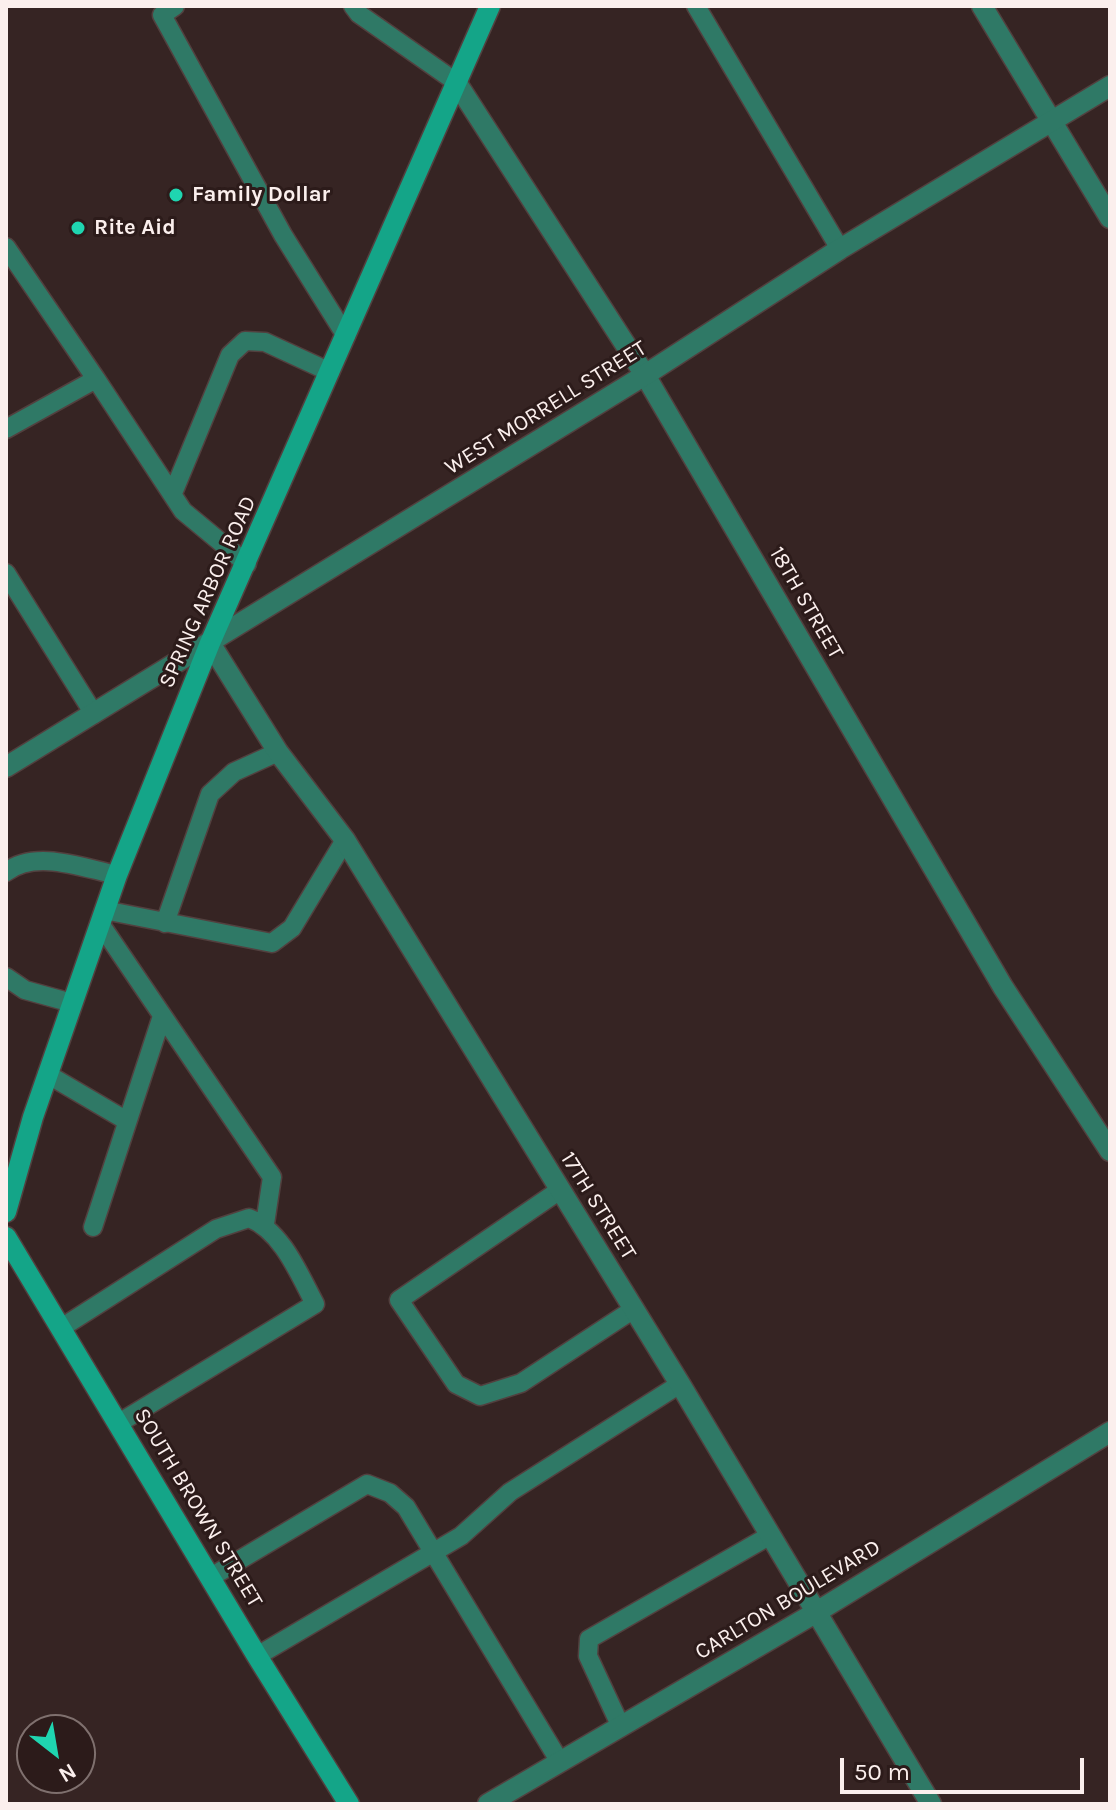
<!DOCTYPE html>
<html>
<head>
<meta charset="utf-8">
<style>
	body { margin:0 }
	#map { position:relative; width:1116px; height:1810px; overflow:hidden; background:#362423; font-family:Karla,sans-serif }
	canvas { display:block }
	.frame { position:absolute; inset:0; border:8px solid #fbefed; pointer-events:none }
	.north { position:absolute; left:16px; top:1714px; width:80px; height:80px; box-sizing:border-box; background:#2c1b1a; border:2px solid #7f706e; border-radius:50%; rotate:149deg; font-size:22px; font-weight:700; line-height:32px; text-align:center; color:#fbefed }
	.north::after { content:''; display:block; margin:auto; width:28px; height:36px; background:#1fd5b0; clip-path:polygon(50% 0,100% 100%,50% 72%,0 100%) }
	.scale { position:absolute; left:840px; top:1758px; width:244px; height:36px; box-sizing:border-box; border:4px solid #fbefed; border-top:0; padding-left:10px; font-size:24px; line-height:28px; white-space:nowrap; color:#fbefed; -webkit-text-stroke:6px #2c1b1a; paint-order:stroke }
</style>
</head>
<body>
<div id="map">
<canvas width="1116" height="1810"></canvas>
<div class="frame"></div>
<div class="north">N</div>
<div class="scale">50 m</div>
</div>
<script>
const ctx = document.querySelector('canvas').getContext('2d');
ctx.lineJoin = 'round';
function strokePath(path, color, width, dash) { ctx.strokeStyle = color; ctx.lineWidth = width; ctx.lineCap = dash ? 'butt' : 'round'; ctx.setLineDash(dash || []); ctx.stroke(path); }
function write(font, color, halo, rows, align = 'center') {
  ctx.font = font + ' Karla,sans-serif'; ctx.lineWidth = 6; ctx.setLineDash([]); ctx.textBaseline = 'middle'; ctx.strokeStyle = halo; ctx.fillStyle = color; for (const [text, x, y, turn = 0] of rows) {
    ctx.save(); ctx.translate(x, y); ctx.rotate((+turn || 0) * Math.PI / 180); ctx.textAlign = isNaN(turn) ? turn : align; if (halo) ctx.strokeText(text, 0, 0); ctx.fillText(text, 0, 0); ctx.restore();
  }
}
const service = new Path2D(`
	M175 6 162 15 283 235 346 336
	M353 6 359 14 456 82
	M696 6 840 249
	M6 247 96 379
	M6 429 96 379 183 511 247 564
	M173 493 230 355 245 341 265 342 330 372
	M6 573 94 714
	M6 872C36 849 83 868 117 875
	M104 910 272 943 292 928 345 840
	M165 923 210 794 234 772 278 752
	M101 925 272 1177 265 1224
	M6 977 25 990 72 1003
	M47 1074 127 1121
	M560 1190 399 1300 456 1384 480 1396 521 1383 634 1309
	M93 1227 162 1016
	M61 1328 216 1229 249 1218C282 1231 299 1274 315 1304L119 1423
	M211 1577 367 1484 390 1493 406 1507 560 1762
	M257 1656 461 1536 510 1492 680 1384
	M621 1727 588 1656 589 1639 769 1536`);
const minor = new Path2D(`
	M982 6 1110 218
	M456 82 645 375 1003 987 1110 1151
	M210 643 278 752 345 840 680 1384 931 1804
	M488 1804 815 1613 1110 1432`);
const tertiary = new Path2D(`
	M6 767 645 375 840 249 1110 86`);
const secondary = new Path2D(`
	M6 1212 33 1117 117 875 210 643 490 6
	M6 1237 257 1656 349 1804`);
strokePath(service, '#52403f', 21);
strokePath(minor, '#52403f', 23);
strokePath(tertiary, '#52403f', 23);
strokePath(secondary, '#52403f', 23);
strokePath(service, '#2f7966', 18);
strokePath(minor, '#2f7966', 20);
strokePath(tertiary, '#2f7966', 20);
strokePath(secondary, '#14a588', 20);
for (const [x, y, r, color] of [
	[176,195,8,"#1fd5b0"],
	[78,228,8,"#1fd5b0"]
]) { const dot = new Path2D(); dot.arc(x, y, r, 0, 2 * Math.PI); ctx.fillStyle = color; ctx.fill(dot); strokePath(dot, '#2c1b1a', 3); }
write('bold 22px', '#fbefed', '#2c1b1a', [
	["Family Dollar",192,195],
	["Rite Aid",94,228]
], 'left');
write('22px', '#fbefed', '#2c1b1a', [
	["WEST MORRELL STREET",546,408,-32],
	["SPRING ARBOR ROAD",208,592,-66],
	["18TH STREET",806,603,60],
	["17TH STREET",598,1206,58],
	["SOUTH BROWN STREET",198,1508,59],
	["CARLTON BOULEVARD",788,1600,-31]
]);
</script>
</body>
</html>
